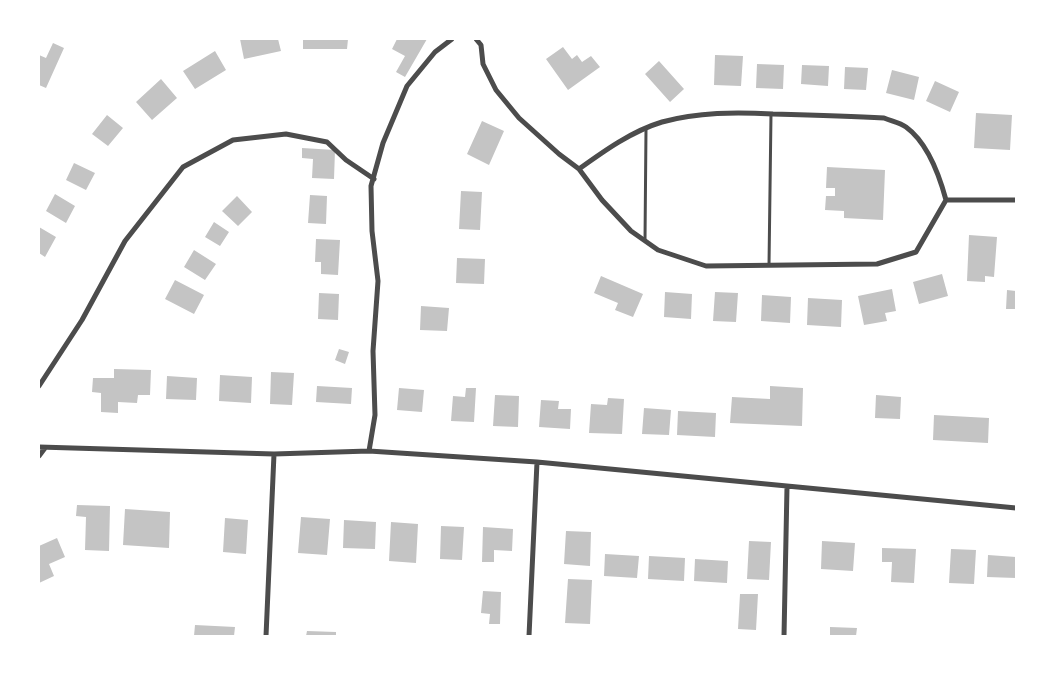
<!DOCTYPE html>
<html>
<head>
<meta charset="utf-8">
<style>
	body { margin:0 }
	#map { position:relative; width:1055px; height:675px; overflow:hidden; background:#fff; font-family:Barlow,sans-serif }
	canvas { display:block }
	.frame { position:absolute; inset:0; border:40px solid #fff; pointer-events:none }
</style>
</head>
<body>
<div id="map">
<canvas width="1055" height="675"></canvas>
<div class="frame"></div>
</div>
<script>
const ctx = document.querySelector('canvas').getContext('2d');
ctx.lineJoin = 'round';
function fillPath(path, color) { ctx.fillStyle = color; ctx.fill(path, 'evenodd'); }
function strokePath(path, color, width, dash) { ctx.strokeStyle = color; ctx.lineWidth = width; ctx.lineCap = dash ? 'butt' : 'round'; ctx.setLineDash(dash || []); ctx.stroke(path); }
fillPath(new Path2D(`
	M240 39H278L281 51 244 59Z
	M303 39H348L347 49H303Z
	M397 39H427L405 77 396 72 405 56 392 49Z
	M53 43 64 48 46 88 39 85V55L46 58Z
	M563 47 572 59 577 55 582 62 591 56 600 67 568 90 546 59Z
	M215 51 226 70 195 89 183 71Z
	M715 55 743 56 741 86 714 85Z
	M659 61 684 89 670 102 645 74Z
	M757 64 784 65 783 89 756 88Z
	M802 65 829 66 828 86 801 84Z
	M845 67 868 68 866 90 844 89Z
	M892 70 919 77 914 100 886 93Z
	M161 79 177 98 152 120 136 102Z
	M935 81 959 92 950 112 926 101Z
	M976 113 1012 115 1010 150 974 148Z
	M107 115 123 128 108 146 92 134Z
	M482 121 504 131 489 165 467 154Z
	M302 148 335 150 334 179 312 178 313 159 302 158Z
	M74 163 95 173 86 190 66 180Z
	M827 167 885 170 883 220 844 218V211L825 210 826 196H835V188H826Z
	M461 191 482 192 480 230 459 229Z
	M55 194 75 206 66 223 46 211Z
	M310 195 327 196 326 224 308 223Z
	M237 196 252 212 238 226 222 211Z
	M214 222 229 232 220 246 205 237Z
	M39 227 56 237 45 257 39 253Z
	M969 235 997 237 994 277 985 276V282L967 281Z
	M316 239 340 240 338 275 321 274V262H315Z
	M194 250 216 264 205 280 184 267Z
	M457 258 485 259 484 284 456 283Z
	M942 274 948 296 919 304 913 282Z
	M601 276 643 294 633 317 615 310 618 303 594 293Z
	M175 280 204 295 194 314 165 299Z
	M892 289 896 311 885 313 887 321 864 325 858 296Z
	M1007 290 1016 291V309H1006Z
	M665 292 692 294 691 319 664 317Z
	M715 292 738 293 736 322 713 321Z
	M319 293 339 294 338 320 318 319Z
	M762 295 791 297 790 323 761 321Z
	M808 298 842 300 841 327 807 325Z
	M421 306 449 308 447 331 420 330Z
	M339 349 349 352 345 364 335 360Z
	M114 369 151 370 150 395H138L137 403 118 402V413L101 412V393L92 392 93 378H114Z
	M271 372 294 373 292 405 270 404Z
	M220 375 252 377 251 403 219 401Z
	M167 376 197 378 196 400 166 399Z
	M317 386 352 388 351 404 316 402Z
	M770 386 803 388 802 426 730 423 732 397 770 399Z
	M399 388 424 390 422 412 397 410Z
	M466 388H476L474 422 451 421 453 396 465 397Z
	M495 395 519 396 518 427 493 426Z
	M876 395 901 397 900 419 875 418Z
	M608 398 624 399 622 434 589 433 591 404 607 405Z
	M541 400 559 401 558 409H571L570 429 539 427Z
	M644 408 671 410 669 435 642 434Z
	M678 411 716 413 715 437 677 435Z
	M934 415 989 418 988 443 933 440Z
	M77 505 110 506 109 551 85 550 86 517 76 516Z
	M125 509 170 512 169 548 123 545Z
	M301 517 330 519 327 555 298 553Z
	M225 518 248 520 246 554 223 552Z
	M344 520 376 522 375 549 343 548Z
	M391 522 418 524 416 563 389 561Z
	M441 526 464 527 462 560 440 559Z
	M483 527 513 529 512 551 494 550V562H482Z
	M566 531 591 532 590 566 564 564Z
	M57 538 65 557 49 564 54 576 39 583V546Z
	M749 541 771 542 769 580 747 579Z
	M822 541 855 543 853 571 821 569Z
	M882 548 916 549 914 583 891 582 892 562H882Z
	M951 549 976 550 974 584 949 583Z
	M605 554 639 556 637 578 604 576Z
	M988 555 1016 557V578L987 577Z
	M649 556 685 558 684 581 648 579Z
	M695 559 728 561 727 583 694 581Z
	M568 579 592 580 590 624 565 623Z
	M483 591 501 592 500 624H489L490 614 481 613Z
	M740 594H758L756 630 738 629Z
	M195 625 235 627 234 636H194Z
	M830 627 857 628 856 636H830Z
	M307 631 336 632V636H306Z`), '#c4c4c4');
strokePath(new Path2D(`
	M645 240 646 129
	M769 265 771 114`), '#4c4c4c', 3);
strokePath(new Path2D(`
	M476 39 481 45 483 64 496 90 519 118 559 154 579 169 602 200 631 231 658 250 706 266 877 264 916 252 946 200
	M579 169C604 151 632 131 662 122 698 112 736 112 773 114 810 115 847 116 884 118 891 121 900 123 906 127 928 143 939 174 946 200
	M946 200H1016
	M39 386 82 320 125 241 183 167 233 140 286 134 327 142 346 160 374 179
	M39 447 274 454 369 451 537 462 1016 508
	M369 451 375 415 373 351 378 281 372 231 371 186 383 143 407 86 435 52 452 39
	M39 456 45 448
	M266 636 274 454
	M529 636 537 462
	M784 636 787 487`), '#4c4c4c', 5);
</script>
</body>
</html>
